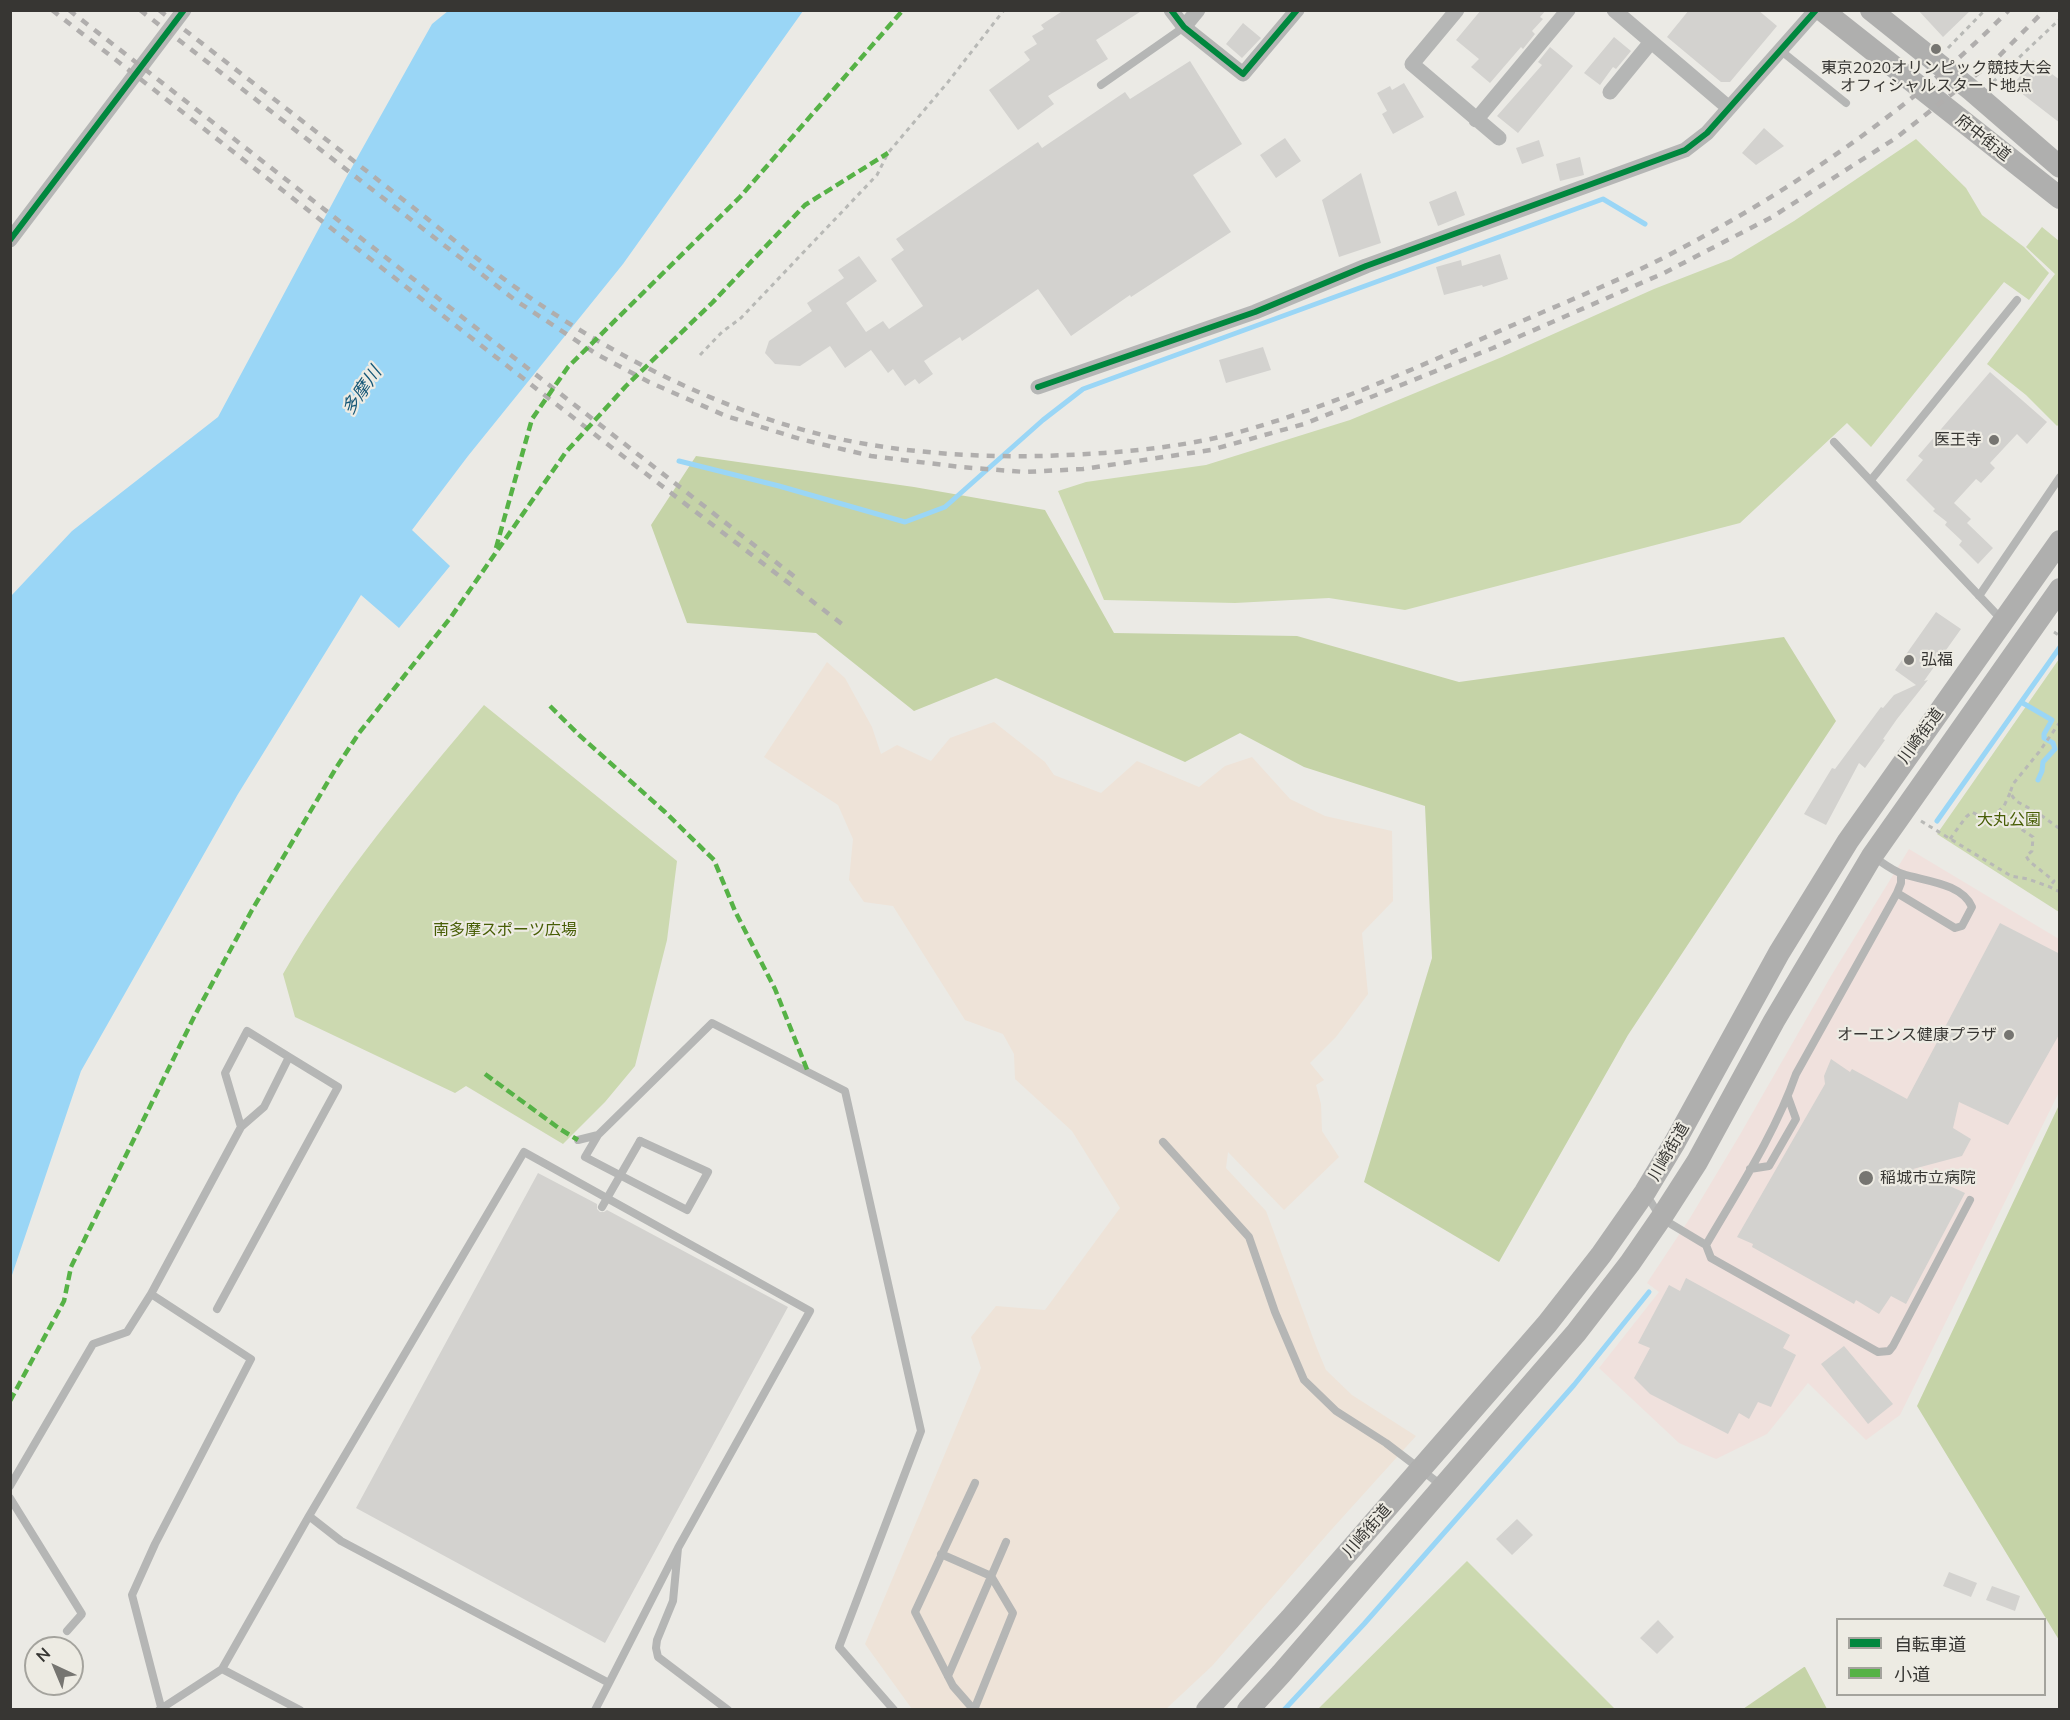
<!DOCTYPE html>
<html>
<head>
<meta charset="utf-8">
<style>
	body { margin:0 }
	#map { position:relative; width:2070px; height:1720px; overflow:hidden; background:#ebeae5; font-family:Mulish,"Noto Sans JP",sans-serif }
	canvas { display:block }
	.frame { position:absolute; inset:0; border:12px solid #373633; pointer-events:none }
	.legend { position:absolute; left:1836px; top:1618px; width:210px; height:78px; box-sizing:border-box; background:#edebe3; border:2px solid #a4a39d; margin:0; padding:8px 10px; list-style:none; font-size:18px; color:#373633 }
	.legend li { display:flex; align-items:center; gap:12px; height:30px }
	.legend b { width:30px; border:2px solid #a4a39d }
	.north { position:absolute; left:24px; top:1636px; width:60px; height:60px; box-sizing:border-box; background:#edebe3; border:2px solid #a4a39d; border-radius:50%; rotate:316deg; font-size:16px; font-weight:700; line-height:24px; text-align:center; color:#373633 }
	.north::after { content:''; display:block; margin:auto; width:21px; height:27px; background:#767571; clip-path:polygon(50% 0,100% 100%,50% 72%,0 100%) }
</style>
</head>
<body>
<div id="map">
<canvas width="2070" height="1720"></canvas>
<div class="frame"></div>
<ul class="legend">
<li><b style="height:8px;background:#00873e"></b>自転車道</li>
<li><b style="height:8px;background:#56b246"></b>小道</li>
</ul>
<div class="north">N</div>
</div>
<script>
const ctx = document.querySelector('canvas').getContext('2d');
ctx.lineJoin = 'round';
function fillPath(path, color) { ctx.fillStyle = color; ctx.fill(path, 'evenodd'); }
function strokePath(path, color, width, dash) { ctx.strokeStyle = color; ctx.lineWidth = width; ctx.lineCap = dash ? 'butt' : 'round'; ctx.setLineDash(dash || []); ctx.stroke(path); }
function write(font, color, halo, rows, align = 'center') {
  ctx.font = font + ' Mulish,"Noto Sans JP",sans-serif'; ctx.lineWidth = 4.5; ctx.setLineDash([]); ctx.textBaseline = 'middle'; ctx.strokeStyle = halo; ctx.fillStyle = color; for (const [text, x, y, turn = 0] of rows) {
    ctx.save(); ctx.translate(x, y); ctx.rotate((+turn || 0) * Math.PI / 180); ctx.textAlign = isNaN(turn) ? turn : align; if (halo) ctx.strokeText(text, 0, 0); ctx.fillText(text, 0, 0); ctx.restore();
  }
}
fillPath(new Path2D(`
	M827 662 845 678 872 727 881 754 897 745 931 761 950 738 994 722 1045 762 1054 775 1101 793 1137 761 1199 787 1225 766 1252 757 1290 799 1325 816 1392 831 1393 901 1362 933 1368 994 1336 1037 1310 1063 1324 1080 1316 1085 1321 1104 1322 1131 1339 1157 1284 1210 1228 1152 1226 1168 1266 1211 1316 1346 1326 1370 1352 1395 1416 1436 1332 1529 1212 1666 1166 1709H912L865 1644 981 1368 971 1337 996 1306 1045 1310 1120 1208 1072 1131 1015 1079 1014 1054 1003 1034 965 1020 893 906 864 902 849 880 853 839 838 805 764 757Z`), '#eee3d8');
fillPath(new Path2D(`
	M1909 849 2059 939V1092L1900 1415 1866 1440 1808 1383 1767 1434 1716 1459 1679 1443 1599 1368 1659 1292 1647 1283 1690 1218 1738 1138 1831 976Z`), '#f0e1dd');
fillPath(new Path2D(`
	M1916 139 1966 188 1982 215 2024 247 2049 273 2029 300 2004 282 1871 447 1847 423 1740 523 1405 610 1329 598 1235 603 1104 600 1058 491 1086 482 1206 465 1350 420 1502 357 1654 289 1731 259 1794 221Z
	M2042 227 2059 241 2060 423 2057 426 2026 395 1987 364 2055 274 2026 247Z
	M2059 659V912L1937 834Z
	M484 705 677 861 667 940 635 1066 605 1102 563 1144 466 1086 455 1093 295 1017 283 974C339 876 412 791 484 705Z
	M1467 1561 1615 1709H1318Z`), '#ccd9b0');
fillPath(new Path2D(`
	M696 456 914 487 1045 510 1114 633 1297 636 1459 682 1784 637 1836 721 1628 1035 1499 1262 1364 1182 1432 958 1425 806 1304 767 1240 733 1185 762 996 678 914 711 816 633 687 623 651 525Z
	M2059 1105V1640L1917 1406Z
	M1805 1667 1827 1709H1743L1804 1667Z`), '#c5d3a7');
fillPath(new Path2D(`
	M448 11H803L623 264 468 456 412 530 450 566 399 628 361 595 238 794 81 1071 11 1278V596L72 531 218 417 347 176 432 24Z`), '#9ad6f6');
strokePath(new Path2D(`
	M679 461 779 486 905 522 945 507 1043 420 1083 389 1603 199 1645 224
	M2021 702 2052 720 2044 734V738L2053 743 2055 749 2043 762 2042 771 2038 780
	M1937 821 2060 647
	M1284 1710 1364 1624 1574 1385 1649 1292`), '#9ad6f6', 5);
fillPath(new Path2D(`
	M1064 10H1143L1096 40 1108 59 1048 96 1054 104 1018 130 989 90 1030 60 1024 52 1037 44 1032 36 1044 29 1041 25Z
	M1481 10H1546L1540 17 1543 19 1532 31 1535 34 1523 49 1521 47 1490 83 1471 67 1479 59 1456 40Z
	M1689 10H1758L1777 26 1730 82H1721L1667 37Z
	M1918 10H1971L1943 37Z
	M1243 23 1261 38 1242 58 1226 44Z
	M1614 37 1631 51 1616 69 1613 67 1600 85 1584 73Z
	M1550 47 1573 66 1518 133 1497 116 1542 65 1538 62Z
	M2033 60 2060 80V123L2012 86Z
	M1190 61 1242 144 1193 175 1231 232 1131 297 1130 295 1071 336 1038 289 962 341 960 337 924 361 933 374 919 384 915 379 905 386 893 369 888 373 871 350 845 368 830 346 800 366 775 364 765 353 769 341 812 311 807 303 844 278 838 270 859 256 877 281 846 303 866 332 883 321 889 329 923 306 891 259 904 250 896 239 1038 142 1042 148 1125 92 1130 99Z
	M1404 83 1424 117 1393 134 1382 114 1387 111 1377 93 1390 86 1392 90Z
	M1764 128 1784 146 1756 165 1742 153Z
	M1285 138 1301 161 1276 178 1260 155Z
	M1539 140 1544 156 1522 164 1516 148Z
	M1580 157 1584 175 1560 181 1556 164Z
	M1361 173 1381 243 1339 257 1322 200Z
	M1456 191 1465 215 1438 226 1429 202Z
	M1500 254 1508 279 1483 287 1482 285 1444 295 1436 267 1461 260 1462 266Z
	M1263 347 1271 370 1226 383 1219 360Z
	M1990 372 2047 422 2027 444 2017 434 1990 463 1995 468 1981 483 1976 479 1954 503 1971 519 1967 523 1993 548 1978 564 1959 545 1962 541 1945 525 1947 522 1933 511 1935 509 1906 480 1923 460 1918 456Z
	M1936 612 1961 629 1924 681 1928 680 1897 719 1883 739 1885 740 1865 768 1859 763 1826 825 1804 814 1832 768 1835 769 1881 707 1883 708 1894 695 1916 685 1895 670Z
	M2000 923 2060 954V1033L2008 1125 1959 1102 1953 1128 1971 1139 1962 1156 1913 1169 1965 1193 1906 1304 1891 1296 1879 1314 1856 1300 1854 1304 1752 1247 1753 1244 1737 1237 1825 1084 1824 1076 1831 1059 1850 1072 1852 1069 1907 1099Z
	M538 1173 597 1204V1209L600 1212H604L607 1210 788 1307 605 1643 356 1508Z
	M1686 1278 1790 1335 1783 1348 1796 1355 1771 1407 1758 1402 1749 1419 1739 1413 1728 1434 1650 1394 1634 1378 1650 1348 1638 1343 1669 1285 1680 1291Z
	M1844 1346 1893 1404 1868 1424 1821 1364Z
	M1517 1519 1533 1535 1512 1555 1496 1539Z
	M1949 1572 1977 1583 1971 1597 1943 1586Z
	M1992 1586 2020 1596 2015 1611 1986 1600Z
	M1658 1620 1674 1637 1657 1654 1640 1638Z`), '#d3d2cf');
strokePath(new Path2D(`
	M1948 48 1985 10
	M1993 82 2060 19
	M700 355 722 332 741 318 877 175 888 153 948 82 1004 10
	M2054 632 2060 636
	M2060 722 2039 752 2013 784 2010 793 2016 801 2038 813 2060 829
	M2010 793 2004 806 1997 813 2033 837 2032 851 2026 856 2029 861 2054 881 2050 886
	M1921 821 2011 876 2028 879 2050 887 2060 892
	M1950 839 1966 817 1972 812 1989 821 1997 813`), '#b8b9b6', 3, [4.5, 4.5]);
strokePath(new Path2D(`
	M1780 50 1846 103
	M1101 85 1184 27
	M1834 442 2002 620
	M1871 480 2017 300
	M1979 596 2060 477
	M1874 857C1883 863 1893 871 1903 874 1924 881 1962 883 1972 907L1962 926 1955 928 1897 893
	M598 1135 585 1157 687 1210 708 1172 640 1141
	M578 1140 598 1135 712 1023 845 1091 921 1431 839 1647 894 1710
	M1163 1142 1249 1237 1275 1312 1304 1380 1336 1411 1386 1443 1441 1485
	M1750 1169 1769 1166 1796 1119 1788 1097
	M1646 1194 1661 1218 1706 1245 1711 1258 1878 1352 1889 1351 1893 1346 1970 1200
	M1706 1245C1738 1190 1775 1134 1796 1074L1897 893 1901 883V874
	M217 1309 338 1087 289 1057
	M10 1486 93 1344 127 1332 151 1294
	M10 1498 82 1614 67 1631
	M678 1548 609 1683 341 1541 309 1516 524 1152 810 1311 678 1548 673 1601 657 1640 656 1648 658 1657 728 1710
	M941 1554 991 1576 1013 1613 974 1710
	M222 1669 309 1516
	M948 1676 1006 1542
	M161 1707 132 1595 155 1544 251 1359 151 1294 241 1127 264 1107 289 1057 247 1031 225 1073 241 1127
	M159 1710 222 1669 300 1710
	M595 1710 609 1683
	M974 1710 953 1686 915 1612 975 1483`), '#b5b6b5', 8);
strokePath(new Path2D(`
	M1171 10 1184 27 1243 74 1297 10
	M1457 10 1412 64 1499 138
	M1614 10 1729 108
	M1184 27 1198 10
	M1610 92 1651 42
	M1476 120 1568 10
	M10 240 184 10
	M1038 387 1255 312 1366 266 1685 150 1707 133 1816 10`), '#b5b6b5', 15);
strokePath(new Path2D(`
	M1822 10 2060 198
	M1871 10 1971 90 2060 167
	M1207 1710 1290 1619 1547 1324 1601 1255 1645 1192 1675 1142 1779 953 1848 841 2060 541
	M1248 1710 1281 1674 1576 1333 1630 1263 1661 1218 1697 1162 1774 1021 1872 856 2060 589`), '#afafae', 22);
strokePath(new Path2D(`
	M52 10 602 440 842 624
	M69 10 795 577
	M140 10 515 300 598 355 649 382 726 416 800 439 871 456 960 467 1025 472 1083 469 1211 450 1304 424 1493 348 1664 273 1772 217 1896 138 1996 59 2045 10
	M159 10C240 73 321 135 401 198 445 232 489 270 535 301 631 367 756 427 872 445 927 454 984 457 1040 456 1103 454 1167 450 1228 435 1323 410 1414 369 1504 329 1558 305 1614 283 1667 256 1791 191 1911 110 2009 10`), '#b0aead', 4.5, [8, 8]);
strokePath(new Path2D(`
	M602 1207 640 1141`), '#b5b6b5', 8);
strokePath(new Path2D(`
	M496 548 532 419 568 367 740 197 903 10
	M550 706 579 735 665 812 714 860 735 911 775 989 808 1072
	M485 1074 560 1129 578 1140
	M10 1401 64 1301 71 1267 195 1015 252 910 336 768 359 733 451 617 566 452 626 386 712 303 805 205 888 153`), '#56b246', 4.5, [9, 4.5]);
strokePath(new Path2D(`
	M1171 10 1184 27 1243 74 1297 10
	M10 240 184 10
	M1038 387 1255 312 1366 266 1685 150 1707 133 1816 10`), '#00873e', 6);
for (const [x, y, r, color] of [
	[1936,49,6,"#767571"],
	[1994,440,6,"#767571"],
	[1909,660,6,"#767571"],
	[2009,1035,6,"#767571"],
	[1866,1178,8,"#767571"]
]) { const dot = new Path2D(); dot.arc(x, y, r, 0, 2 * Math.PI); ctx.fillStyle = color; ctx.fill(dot); strokePath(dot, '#edebe3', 2); }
write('16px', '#373633', '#edebe3', [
	["東京2020オリンピック競技大会",1936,68,"center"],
	["オフィシャルスタート地点",1936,86,"center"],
	["医王寺",1982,440],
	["弘福",1921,660,"left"],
	["オーエンス健康プラザ",1997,1035],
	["稲城市立病院",1880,1178,"left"]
], 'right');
write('16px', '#373633', '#edebe3', [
	["府中街道",1983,138,38],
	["川崎街道",1921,736,-54],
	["川崎街道",1669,1152,-60],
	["川崎街道",1367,1531,-49]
]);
write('16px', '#485e06', '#edebe3', [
	["大丸公園",2009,820],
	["南多摩スポーツ広場",505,930]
]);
write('italic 18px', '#155777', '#edebe3', [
	["多摩川",362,391,-55]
]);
</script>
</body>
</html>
